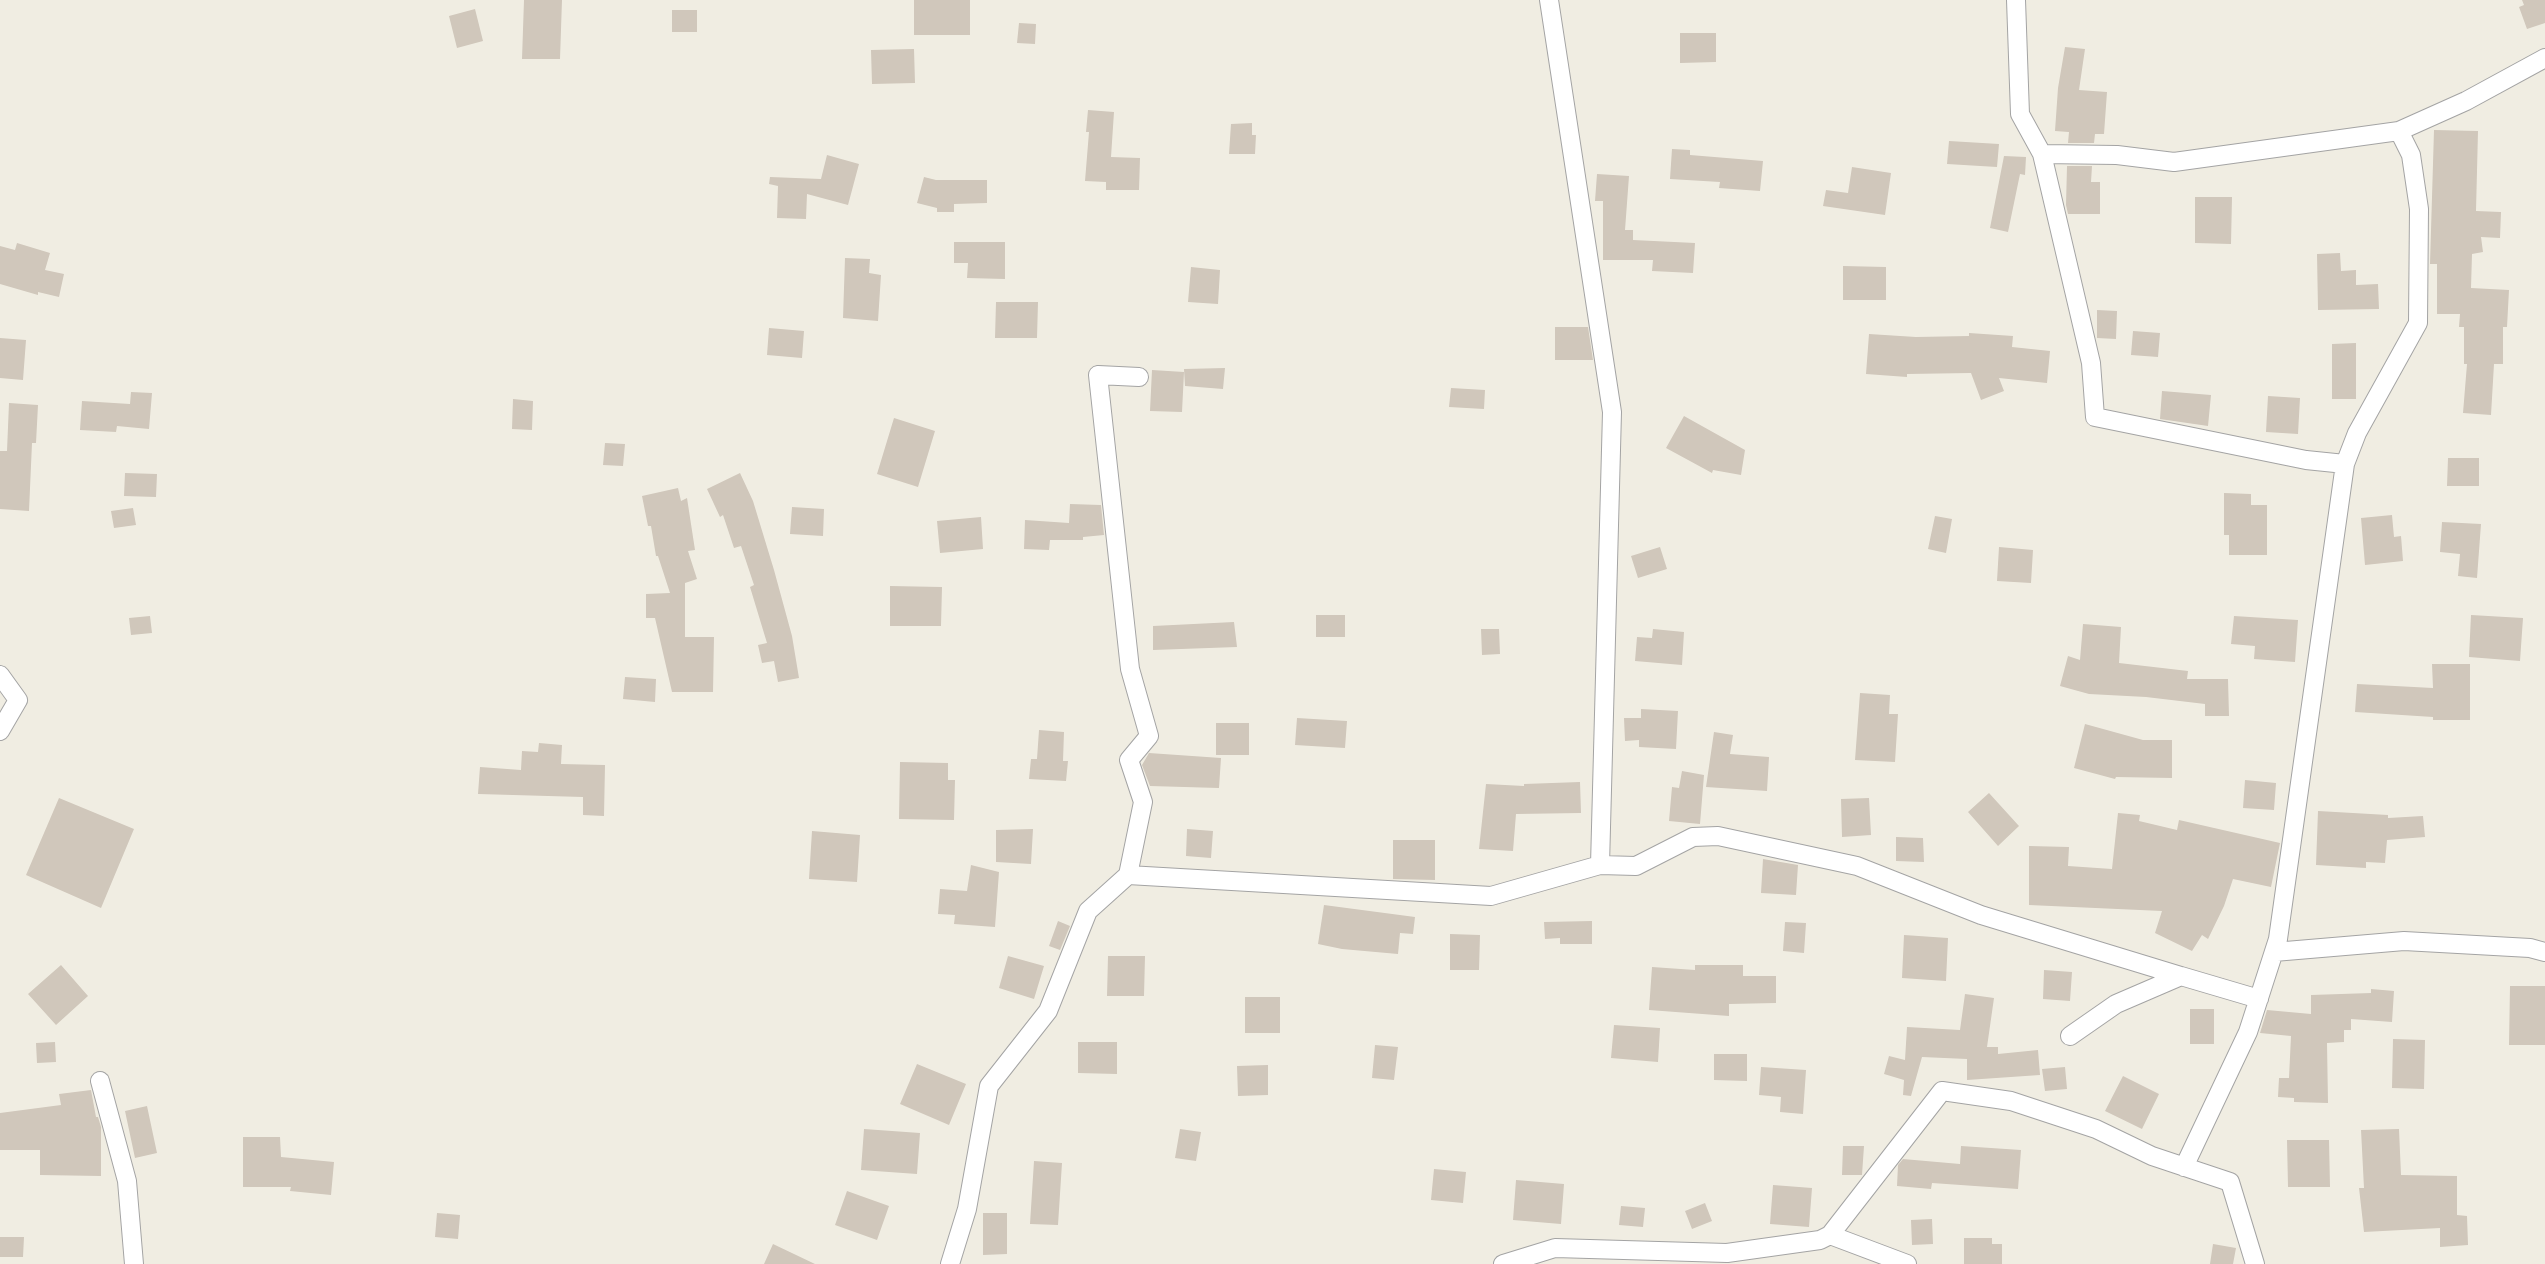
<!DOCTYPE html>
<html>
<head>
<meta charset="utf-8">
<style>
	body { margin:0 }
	canvas { display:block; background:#f0ede2 }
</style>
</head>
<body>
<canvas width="2545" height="1264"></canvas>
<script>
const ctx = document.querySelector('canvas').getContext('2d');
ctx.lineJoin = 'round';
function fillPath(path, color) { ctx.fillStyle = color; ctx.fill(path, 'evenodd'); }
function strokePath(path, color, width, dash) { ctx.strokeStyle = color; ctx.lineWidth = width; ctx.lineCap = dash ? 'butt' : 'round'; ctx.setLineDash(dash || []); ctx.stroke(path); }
fillPath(new Path2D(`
	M524 0H562L560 59H522Z
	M914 0H970V35H914Z
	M2522 0H2545V23L2527 29 2519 7 2524 5Z
	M475 9 483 41 457 48 449 16Z
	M672 10H697V32H672Z
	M1019 23 1036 24 1035 44 1017 43Z
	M1680 33H1716V62L1680 63Z
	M2065 47 2085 49 2079 90 2107 92 2104 134H2095L2094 143H2068L2069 132 2055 131 2058 88Z
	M914 49 915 83 872 84 871 50Z
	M1088 110 1114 112 1111 157 1140 158 1139 190H1106V182L1085 181 1089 132H1086Z
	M1252 123V135H1256L1255 154H1229L1231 124Z
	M2434 130 2478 131 2476 211 2501 212 2500 238 2481 237 2483 252 2472 254 2471 288 2509 290 2507 327H2503V364H2494L2491 415 2463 413 2467 364H2464V327H2459L2460 314H2437V264H2430Z
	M1949 141 1999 144 1997 167 1947 164Z
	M1672 149 1690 150V155L1763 161 1760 191 1719 188 1720 182 1670 179Z
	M827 155 859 164 848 205 807 194 806 219 777 218 778 186 769 184 770 177 821 179Z
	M2004 156 2026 157 2025 175 2020 174 2008 232 1990 228Z
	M2067 166H2092L2091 182H2100V214H2068L2066 205Z
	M1852 167 1891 173 1885 215 1823 206 1826 190 1848 193Z
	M1597 174 1629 176 1625 230H1633V240L1695 243 1693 273 1652 271 1653 260H1603V201H1595Z
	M924 177 936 180H987V203L954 204V212H937V208L917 203Z
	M2195 197H2232L2231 244 2195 243Z
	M954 242H1005V279L967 278 968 263H954Z
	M17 243 50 253 45 270 64 274 59 297 38 292V295L0 284V246L15 250Z
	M2340 253 2341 271 2356 270V285L2378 284 2379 309 2318 310 2317 254Z
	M845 258 870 259 869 273 881 275 878 321 843 318Z
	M1843 266 1886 267V300H1843Z
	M1191 267 1220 270 1218 304 1188 302Z
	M996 302H1038L1037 338H995Z
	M2097 310 2117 311 2116 339 2097 338Z
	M1555 327H1588L1593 360H1555Z
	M769 328 804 331 802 358 767 355Z
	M2133 331 2160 333 2158 357 2131 355Z
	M1969 333 2013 336 2012 347 2050 351 2047 383 1999 378 2004 391 1981 400 1971 373 1907 374V377L1866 374 1869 334 1916 337 1969 336Z
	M0 338 26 340 23 380 0 378Z
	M2356 343V399H2332V344Z
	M1225 368 1223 389 1185 386 1184 369Z
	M1152 370 1184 372 1182 412 1150 411Z
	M1451 388 1485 390 1484 409 1449 407Z
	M2162 391 2211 395 2208 426 2160 419Z
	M131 392 152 393 149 429 117 426 116 432 80 430 82 401 130 404Z
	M2268 396 2300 398 2298 434 2266 432Z
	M513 399 533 401 532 430 512 429Z
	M9 403 38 405 36 443H32L29 511 0 509V451H7Z
	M1684 416 1745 450 1741 475 1713 470 1712 473 1666 448Z
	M894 418 935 431 918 487 877 474Z
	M605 443 625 444 623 466 603 465Z
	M2448 458H2479V486H2447Z
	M125 473 157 474 156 497 124 496Z
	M740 473 753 501 774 570 792 636 799 678 778 682 774 661 762 663 758 645 767 643 750 587 754 585 741 546 734 548 723 515 720 517 707 489Z
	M678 488 681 501 687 498 695 550 688 551 697 579 685 583V637H714L713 692H672L655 618H646V594L670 593 658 556H656L651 526H648L642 496Z
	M2224 493 2251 494V505H2267V555H2229V535H2224Z
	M1070 504 1101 505 1104 535 1083 537V540H1050L1049 550 1024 549 1025 520 1069 523Z
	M792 507 824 509 823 536 790 534Z
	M133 508 136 525 114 528 111 511Z
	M2392 515 2394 537 2401 536 2403 561 2365 565 2361 518Z
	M1935 516 1952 519 1946 553 1928 549Z
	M981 517 983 549 940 553 937 521Z
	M2442 522 2481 524 2477 578 2458 576 2460 554 2440 552Z
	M1660 547 1667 569 1638 578 1631 556Z
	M1999 547 2033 550 2031 583 1997 581Z
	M890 586 942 587 941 626H890Z
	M1316 615H1345V637H1316Z
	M2471 615 2523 618 2520 661 2469 657Z
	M150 616 152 633 131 635 129 618Z
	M2234 616 2298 620 2295 662 2254 659 2255 646 2231 644Z
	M1234 622 1237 647 1153 650V626Z
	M2083 624 2121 627 2119 663 2188 671 2187 679H2228L2229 716H2205V704L2146 697 2089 694 2060 686 2068 656 2080 660Z
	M1481 629H1499L1500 654 1482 655Z
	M1653 629 1684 632 1682 665 1635 661 1637 637 1652 638Z
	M2432 664H2470V720H2433V717L2355 712 2357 684 2433 688Z
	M625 677 656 679 655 702 623 699Z
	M1860 693 1890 695 1889 714H1898L1895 762 1855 760Z
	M1641 709 1678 711 1676 749 1639 747V740L1625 741 1624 718H1641Z
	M1297 718 1347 721 1345 748 1295 745Z
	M1216 723H1249V755H1216Z
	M2085 724 2143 740H2172V778L2116 777 2115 779 2074 768Z
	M1039 730 1064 732 1063 761H1068L1066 781 1029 779 1031 759H1037Z
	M1714 732 1733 735 1730 754 1769 757 1767 791 1706 787Z
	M539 743 562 745 561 764 605 765 604 816 583 815V797L478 794 480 767 521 770 522 751 538 752Z
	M1149 753 1221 758 1219 788 1150 786 1142 765Z
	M900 762 948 763V780H955L954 820 899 819Z
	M1682 771 1704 775 1700 824 1669 821 1672 787 1679 788Z
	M2245 780 2276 783 2274 810 2243 808Z
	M1580 782 1581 813 1516 814 1513 851 1479 849 1486 784 1524 786V784Z
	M1989 793 2019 826 1998 846 1968 812Z
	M59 798 134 829 101 908 26 875Z
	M1869 798 1871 835 1842 837 1841 799Z
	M2318 811 2388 815V818L2423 816 2425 837 2387 840 2385 863 2366 862V868L2316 865Z
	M2118 813 2140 815 2139 821 2177 830 2179 820 2280 843 2271 887 2233 879 2224 906 2208 939 2202 935 2192 951 2155 933 2162 911 2029 905V846L2069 847 2068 866 2112 869Z
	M1033 829 1031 864 996 862V830Z
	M1187 829 1213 831 1211 858 1186 856Z
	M812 831 860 835 857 882 809 879Z
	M1896 837 1923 838 1924 862 1896 861Z
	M1393 840H1435V880L1393 879Z
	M1763 859 1798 865 1796 895 1761 893Z
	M971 865 999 872 995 927 954 924 955 915 938 914 940 889 967 891Z
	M1324 905 1415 917 1413 934 1400 933 1398 954 1342 949 1318 944Z
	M1058 921 1070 926 1060 950 1049 946Z
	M1592 921V944H1560V938L1545 939 1544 922Z
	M1785 922 1806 923 1804 953 1783 951Z
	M1450 934 1480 935 1479 970H1450Z
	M1904 935 1948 938 1946 981 1902 978Z
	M1008 956 1044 966 1034 999 999 988Z
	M1108 956H1145L1144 996H1107Z
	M61 965 88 996 56 1025 28 994Z
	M1695 965H1743V976H1776V1003L1729 1004V1016L1649 1010 1652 967 1695 970Z
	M2044 970 2072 972 2070 1001 2043 999Z
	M2510 986H2545V1045H2509Z
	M2371 989 2394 991 2392 1022 2351 1019V1030H2344V1042L2327 1043 2328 1103 2294 1102V1098L2278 1097 2279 1078H2289L2291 1036 2260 1033 2267 1010 2311 1014V995L2371 993Z
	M1965 994 1994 998 1987 1047H1998V1054L2038 1050 2040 1075 1967 1080V1059L1922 1057 1911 1096 1903 1095 1904 1080 1884 1074 1889 1056 1905 1060 1907 1027 1960 1030Z
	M1245 997H1280V1033H1245Z
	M2190 1009H2214V1044H2190Z
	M1614 1025 1660 1028 1658 1062 1611 1058Z
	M2393 1039 2425 1040 2424 1089 2392 1088Z
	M55 1042 56 1062 37 1063 36 1043Z
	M1078 1042H1117V1074L1078 1073Z
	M1375 1045 1398 1047 1394 1080 1372 1078Z
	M1714 1054H1747V1081L1714 1080Z
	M917 1064 966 1084 949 1125 900 1104Z
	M1268 1065V1095L1238 1096 1237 1066Z
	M1761 1067 1806 1070 1803 1114 1780 1112 1781 1097 1759 1095Z
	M2065 1067 2067 1089 2045 1091 2042 1069Z
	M2123 1076 2159 1094 2142 1129 2105 1111Z
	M91 1090 96 1117H98L101 1127V1176L40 1175V1150H0V1113L61 1105 59 1094Z
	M147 1106 157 1153 135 1158 125 1111Z
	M864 1129 920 1133 917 1174 861 1170Z
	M1180 1129 1201 1132 1196 1161 1175 1158Z
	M2399 1129 2401 1175 2457 1176V1215L2467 1216 2468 1245 2440 1247V1228L2364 1232 2359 1188H2364L2361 1130Z
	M243 1137H280L281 1157 334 1162 331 1195 290 1191 291 1187H243Z
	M2287 1140H2329L2330 1187H2288Z
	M1843 1146H1864L1862 1175H1842Z
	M1961 1146 2021 1150 2018 1189 1932 1183 1931 1189 1897 1186 1898 1165 1903 1159 1960 1164Z
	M1034 1161 1062 1163 1058 1225 1030 1224Z
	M1434 1169 1466 1172 1463 1203 1431 1200Z
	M1516 1180 1564 1184 1561 1224 1513 1220Z
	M1773 1185 1812 1188 1809 1227 1770 1224Z
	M847 1191 889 1206 877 1240 835 1225Z
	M1705 1203 1712 1221 1692 1229 1685 1211Z
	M1621 1206 1645 1208 1643 1227 1619 1225Z
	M437 1213 460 1215 458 1239 435 1237Z
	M983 1213H1007V1254L983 1255Z
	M1932 1219 1933 1244 1912 1245 1911 1220Z
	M0 1237H24L23 1257H0Z
	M1964 1238H1992V1244H2002V1264H1964Z
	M773 1244 815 1264H764Z
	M2213 1244 2236 1248 2233 1264H2210Z`), '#d0c7bb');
const minor = new Path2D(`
	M1549 0 1612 412 1600 865
	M2016 0 2020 114 2042 154 2117 155 2174 162 2399 131 2411 155 2419 209 2418 323 2357 433 2345 464 2278 939 2248 1032 2184 1167
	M2399 131 2466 101 2545 58
	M2042 154 2091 363 2095 417 2306 460 2345 464
	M0 675 18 700 0 731
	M1128 875 1491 896 1600 865 1636 866 1693 837 1718 836 1857 866 1981 915 2181 976
	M2274 952 2404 941 2530 948 2545 952
	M2070 1036 2116 1004 2181 976 2259 999
	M100 1081 127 1181 134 1264
	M1830 1235 1907 1264
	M950 1264 967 1209 989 1086 1048 1011 1088 911 1128 875 1143 802 1129 760 1149 736 1130 669 1098 375 1139 377
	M1503 1264 1555 1248 1727 1253 1820 1240 1830 1235 1942 1091 2011 1101 2096 1129 2152 1156 2230 1182 2255 1264`);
strokePath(minor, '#a4a4a4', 20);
strokePath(minor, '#fff', 18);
</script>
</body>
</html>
